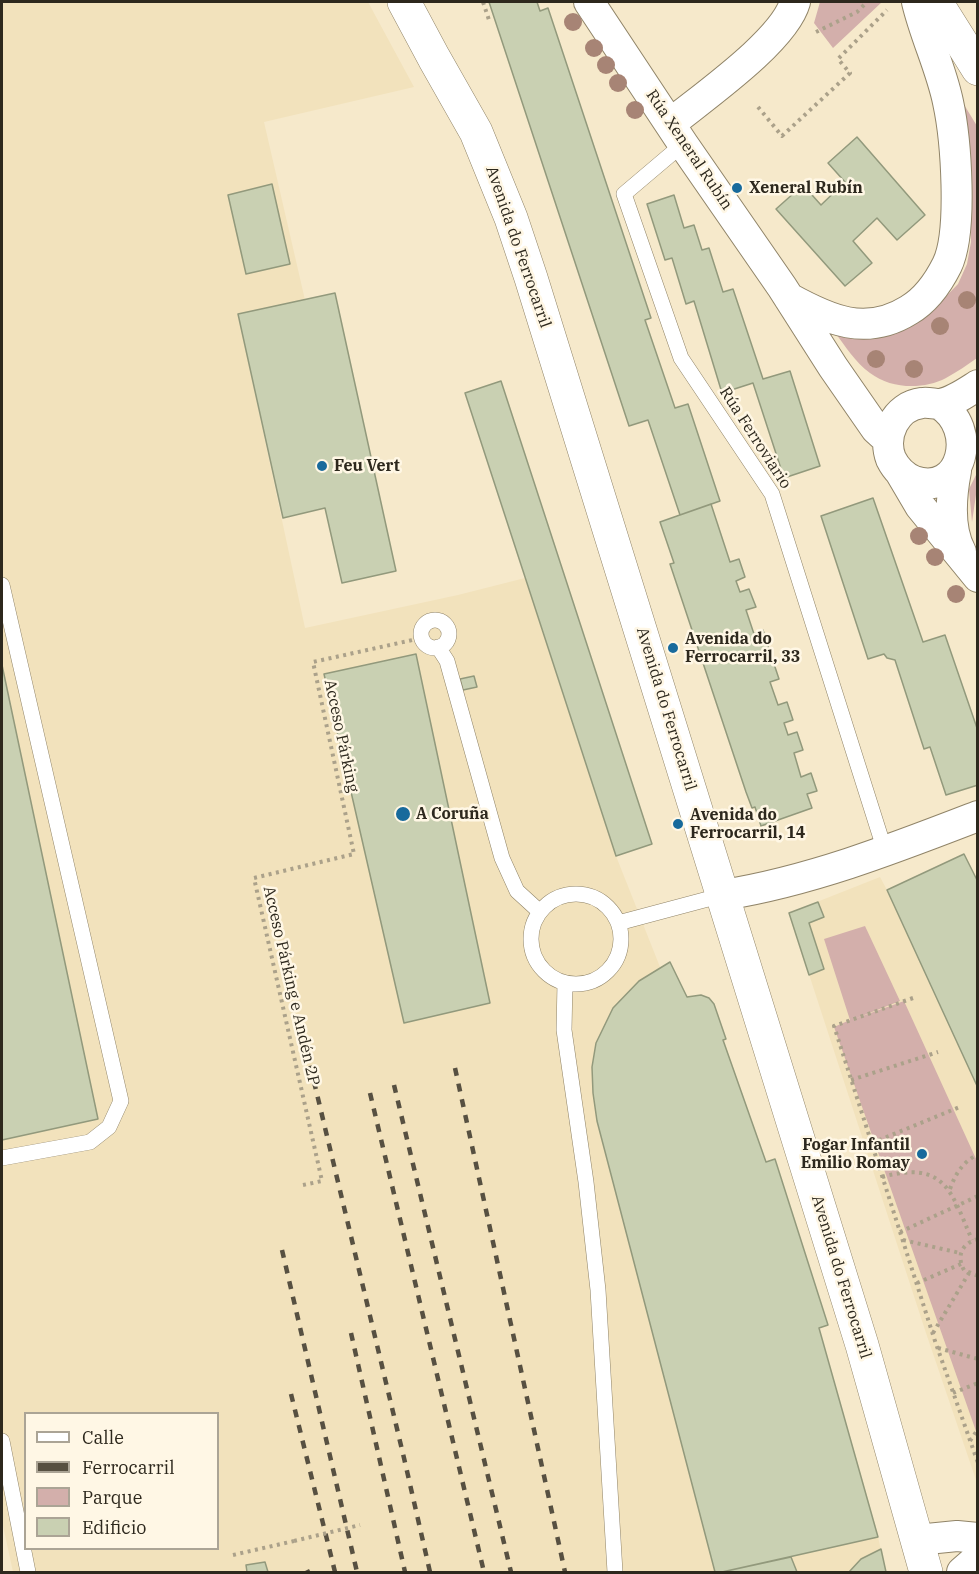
<!DOCTYPE html>
<html>
<head>
<meta charset="utf-8">
<style>
	body { margin:0 }
	#map { position:relative; width:979px; height:1574px; overflow:hidden; background:#f6e9cb; font-family:"IBM Plex Serif",serif }
	canvas { display:block }
	.frame { position:absolute; inset:0; border:3px solid #2d281d; pointer-events:none }
	.legend { position:absolute; left:24px; top:1412px; width:195px; height:138px; box-sizing:border-box; background:#fff7e5; border:2px solid #aba495; margin:0; padding:8px 10px; list-style:none; font-size:18px; color:#2d281d }
	.legend li { display:flex; align-items:center; gap:12px; height:30px }
	.legend b { width:30px; border:2px solid #aba495 }
</style>
</head>
<body>
<div id="map">
<canvas width="979" height="1574"></canvas>
<div class="frame"></div>
<ul class="legend">
<li><b style="height:8px;background:#fff"></b>Calle</li>
<li><b style="height:8px;background:#575041"></b>Ferrocarril</li>
<li><b style="height:16px;background:#d3afab"></b>Parque</li>
<li><b style="height:16px;background:#c9d0b2"></b>Edificio</li>
</ul>
</div>
<script>
const ctx = document.querySelector('canvas').getContext('2d');
ctx.lineJoin = 'round';
function fillPath(path, color) { ctx.fillStyle = color; ctx.fill(path, 'evenodd'); }
function strokePath(path, color, width, dash) { ctx.strokeStyle = color; ctx.lineWidth = width; ctx.lineCap = dash ? 'butt' : 'round'; ctx.setLineDash(dash || []); ctx.stroke(path); }
function write(font, color, halo, rows, align = 'center') {
  ctx.font = font + ' "IBM Plex Serif",serif'; ctx.lineWidth = 5; ctx.setLineDash([]); ctx.textBaseline = 'middle'; ctx.strokeStyle = halo; ctx.fillStyle = color; for (const [text, x, y, turn = 0] of rows) {
    ctx.save(); ctx.translate(x, y); ctx.rotate((+turn || 0) * Math.PI / 180); ctx.textAlign = isNaN(turn) ? turn : align; if (halo) ctx.strokeText(text, 0, 0); ctx.fillText(text, 0, 0); ctx.restore();
  }
}
fillPath(new Path2D(`
	M2 2H368L414 87 264 122 305 300 238 314 305 628 458 595 525 578 616 856 660 967 670 962 687 997 701 995 709 998 714 1004 726 1039 724 1041 766 1162 775 1159 828 1325 819 1328 875 1524 886 1572H13L2 1521ZM26 1414H218V1548H26Z
	M964 854 977 882V1483L926 1333 789 913 880 877 887 890Z`), '#f2e2bc');
fillPath(new Path2D(`
	M820 2H882L833 48 814 23Z
	M960 98 977 126V358C967 365 957 372 946 378 923 390 891 389 870 373 855 362 845 346 834 331L880 335 908 328 926 317 958 284 967 264 971 242 967 159Z
	M977 473V488L972 522 969 489Z
	M865 926 900 1001 854 1019 904 1001 977 1161V1434L834 1027 850 1020 824 939Z`), '#d3afab');
const building = new Path2D(`
	M489 2H537L540 11 548 8 651 318 645 320 675 408 688 404 720 501 680 515 648 420 629 426Z
	M857 137 925 215 897 240 877 218 853 241 872 263 845 286 776 209 803 185 821 205 845 182 828 163Z
	M272 184 290 264 246 274 228 195Z
	M674 195 684 228 694 225 702 250 709 248 723 292 733 289 763 379 790 371 820 466 784 478 753 383 722 393 694 301 686 304 672 258 665 260 647 204Z
	M335 293 396 571 342 583 325 508 283 518 238 314Z
	M501 381 652 844 616 856 465 393Z
	M873 498 923 642 945 635 978 731V785L946 795 930 747 924 749 895 660 887 658 884 654 868 659 821 516Z
	M711 504 730 562 739 559 745 577 736 581 740 592 749 589 756 607 746 610 754 634 763 630 769 649 760 652 764 664 773 661 779 679 770 682 778 705 787 702 793 720 784 723 788 735 797 732 803 750 794 753 801 777 811 773 817 791 807 794 812 808 761 826 755 807 752 808 746 792 670 564 674 563 660 522Z
	M416 654 490 1003 404 1023 324 674Z
	M2 665 98 1119 2 1140Z
	M474 676 477 687 463 690 460 679Z
	M964 854 978 882V1088L887 890Z
	M818 902 824 917 809 923 824 969 809 975 789 913Z
	M670 962 687 997 701 995 709 998 714 1004 726 1039 723 1040 766 1162 775 1159 828 1325 819 1328 878 1537 722 1572H715L597 1121 593 1093 592 1067 596 1043 613 1008 639 981Z
	M881 1549 886 1572H849L861 1559Z
	M791 1557 797 1572H722Z
	M265 1562 268 1572H247L246 1565Z`);
fillPath(building, '#c9d0b2');
strokePath(building, '#92997c', 1.5);
const lane = new Path2D(`
	M683 144 624 194 681 358 772 494 885 851
	M2 585 121 1101 109 1127 90 1142 2 1158
	M421 634a14 14 0 1 1 28 0a14 14 0 1 1-28 0Z
	M438 647 447 661 502 858 517 891 540 912
	M531 939a45 45 0 1 1 90 0a45 45 0 1 1-90 0Z
	M618 923 723 895
	M565 983 564 1030 586 1182 598 1290 615 1572
	M2 1441 28 1572`);
const street = new Path2D(`
	M589 2 683 144 782 287 833 367 876 429 888 440
	M670 124C703 97 784 41 795 2
	M789 298C829 320 866 337 909 310 926 300 938 283 947 265 963 232 956 139 948 102 941 68 925 36 917 2
	M939 404C979 428 963 497 914 481 904 477 896 469 891 459 882 436 895 406 922 403 928 402 934 404 940 404 953 402 967 392 978 385
	M956 471C951 497 948 528 961 552
	M900 472 920 506 978 577
	M723 895C811 881 895 848 978 816
	M917 1540 957 1536 978 1538
	M962 1572 978 1558`);
const secondary = new Path2D(`
	M404 2 434 58 476 132 511 218 531 278 862 1345 926 1572`);
const primary = new Path2D(`
	M936 2 978 69`);
strokePath(lane, '#908468', 16);
strokePath(street, '#908468', 32);
strokePath(secondary, '#908468', 34);
strokePath(primary, '#908468', 34);
strokePath(new Path2D(`
	M483 2 489 20
	M816 32 857 12 865 4 864 2
	M758 107 782 136 850 73 838 59 887 10
	M913 998 834 1026 935 1341 978 1463
	M851 1080 938 1052
	M872 1143 962 1106
	M882 1177C945 1160 951 1191 972 1240
	M303 1185 322 1181 254 878 354 854 313 662 417 639
	M950 1189C956 1173 962 1163 978 1154
	M900 1232 978 1196
	M978 1239C962 1243 956 1256 964 1270L978 1276
	M903 1240 960 1253
	M917 1283 961 1264
	M933 1333 969 1273
	M938 1348 978 1359
	M953 1393 978 1383
	M970 1441 978 1429
	M233 1555 294 1541`), '#aba18a', 4, [3, 4.5]);
strokePath(lane, '#fff', 15);
strokePath(street, '#fff', 30);
strokePath(secondary, '#fff', 33);
strokePath(primary, '#fff', 33);
strokePath(new Path2D(`
	M299 1019 404 1458 430 1572
	M455 1068 565 1572
	M394 1085 511 1572
	M370 1093 484 1572
	M282 1250 357 1572
	M351 1333 405 1572
	M291 1394 335 1572
	M307 1570 308 1572`), '#575041', 4.5, [8, 8]);
strokePath(new Path2D(`
	M294 1541 360 1525`), '#aba18a', 4, [3, 4.5]);
ctx.fillStyle = '#a78475';
for (const [x, y] of [
	[573,22],
	[594,48],
	[606,65],
	[618,83],
	[635,110],
	[967,300],
	[940,326],
	[876,359],
	[914,369],
	[919,536],
	[935,557],
	[956,594]
]) { ctx.beginPath(); ctx.arc(x, y, 9, 0, 2 * Math.PI); ctx.fill(); }
for (const [x, y, r, color] of [
	[737,188,6,"#186a9c"],
	[322,466,6,"#186a9c"],
	[673,648,6,"#186a9c"],
	[403,814,8,"#186a9c"],
	[678,824,6,"#186a9c"],
	[922,1154,6,"#186a9c"]
]) { const dot = new Path2D(); dot.arc(x, y, r, 0, 2 * Math.PI); ctx.fillStyle = color; ctx.fill(dot); strokePath(dot, '#fff7e5', 2); }
write('16px', '#2d281d', '#fff7e5', [
	["Rúa Xeneral Rubín",689,150,56],
	["Avenida do Ferrocarril",518,247,71],
	["Rúa Ferroviario",755,438,57],
	["Avenida do Ferrocarril",666,709,73],
	["Acceso Párking",341,736,78],
	["Acceso Párking e Andén 2P",291,986,77],
	["Avenida do Ferrocarril",841,1277,73]
]);
write('bold 16px', '#2d281d', '#fff7e5', [
	["Xeneral Rubín",749,188],
	["Feu Vert",334,466],
	["Avenida do",685,639],
	["Ferrocarril, 33",685,657],
	["A Coruña",416,814],
	["Avenida do",690,815],
	["Ferrocarril, 14",690,833],
	["Fogar Infantil",910,1145,"right"],
	["Emilio Romay",910,1163,"right"]
], 'left');
</script>
</body>
</html>
